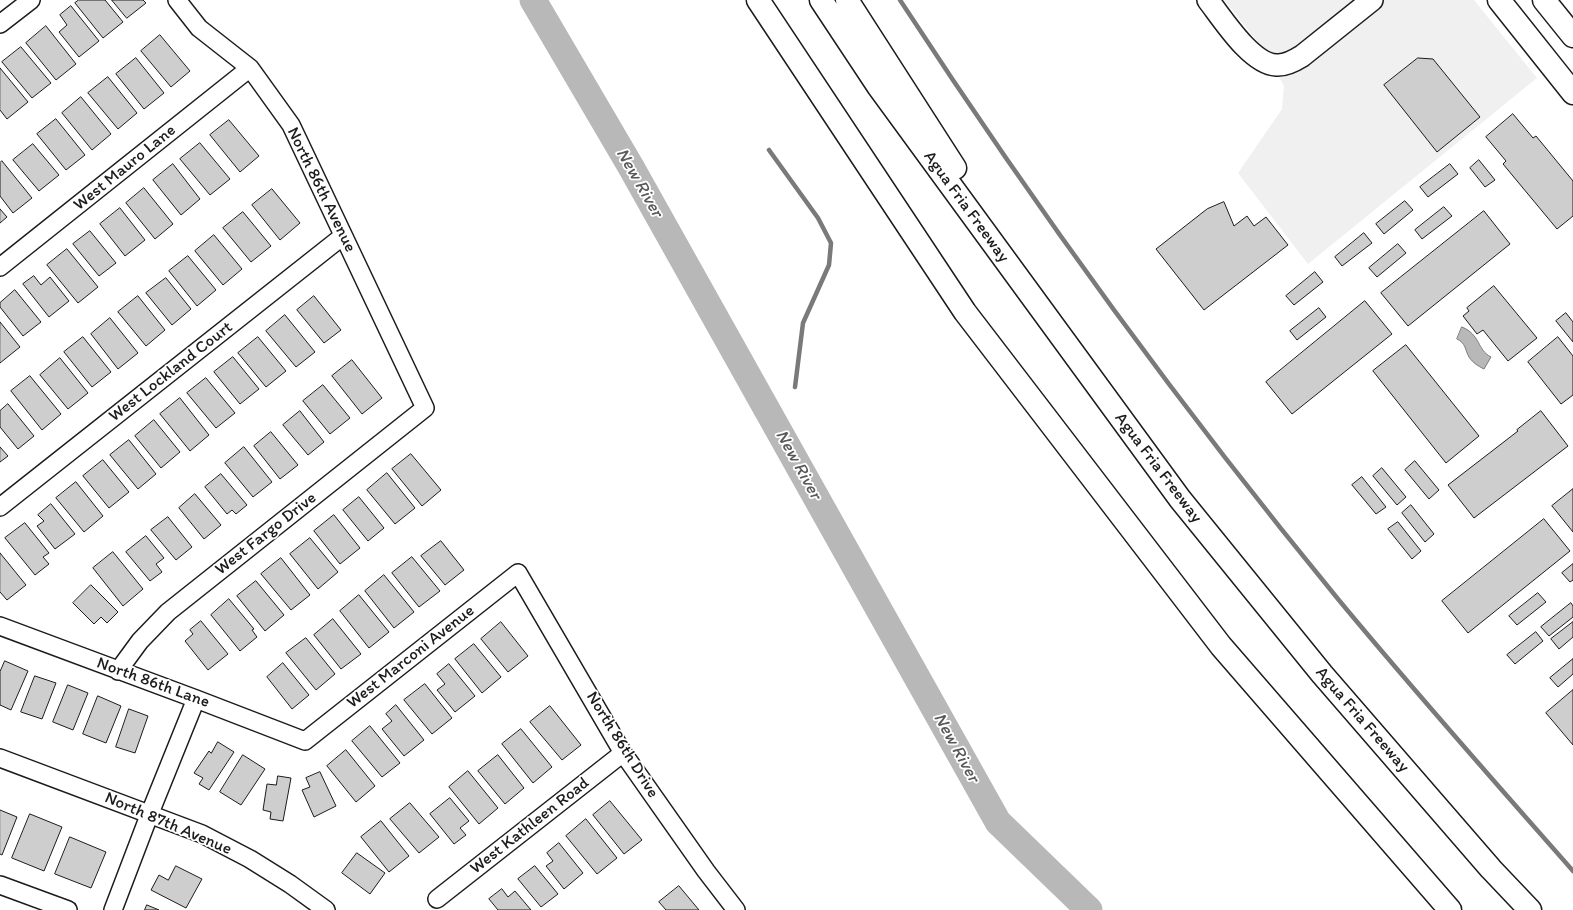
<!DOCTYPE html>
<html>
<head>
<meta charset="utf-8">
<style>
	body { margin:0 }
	canvas { display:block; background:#fff }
</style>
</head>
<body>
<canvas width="1573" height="910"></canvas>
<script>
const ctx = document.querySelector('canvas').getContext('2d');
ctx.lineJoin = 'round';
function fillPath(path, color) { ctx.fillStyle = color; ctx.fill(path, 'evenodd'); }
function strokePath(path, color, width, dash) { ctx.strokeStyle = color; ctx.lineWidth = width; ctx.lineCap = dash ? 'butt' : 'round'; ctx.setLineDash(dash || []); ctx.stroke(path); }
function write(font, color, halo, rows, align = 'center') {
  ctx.font = font + ' Itim,sans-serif'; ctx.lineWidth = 3.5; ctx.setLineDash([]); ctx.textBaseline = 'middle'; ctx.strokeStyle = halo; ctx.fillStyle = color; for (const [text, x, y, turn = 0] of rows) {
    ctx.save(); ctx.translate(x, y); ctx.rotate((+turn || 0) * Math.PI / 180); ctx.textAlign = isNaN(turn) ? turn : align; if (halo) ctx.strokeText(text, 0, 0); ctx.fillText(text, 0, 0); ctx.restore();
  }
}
fillPath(new Path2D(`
	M1224 0H1474L1537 78 1308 264 1238 173 1282 109 1284 86 1261 46Z`), '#f0f0f0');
const water = new Path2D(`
	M1462 327C1481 335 1477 350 1491 357L1484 369C1478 366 1473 363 1469 357 1465 350 1466 343 1457 339Z`);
fillPath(water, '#b8b8b8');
strokePath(water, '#7a7a7a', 1);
strokePath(new Path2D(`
	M900 0C1035 207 1181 408 1338 599 1414 691 1494 781 1573 871
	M769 150 818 218 831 243 829 265 803 323 795 387`), '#7a7a7a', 4.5);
strokePath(new Path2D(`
	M533 0 631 167 998 822 1089 910`), '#b8b8b8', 27);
const building = new Path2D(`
	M79 0H105L123 22 103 38 75 3Z
	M112 0H143L146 3 127 18Z
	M71 6 99 41 79 57 59 32 67 25 60 15Z
	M46 26 76 64 56 80 26 43Z
	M160 35 190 71 171 87 141 51Z
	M21 47 51 83 32 98 2 62Z
	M136 58 164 93 144 109 116 74Z
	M1418 58 1433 59 1480 117 1437 152 1384 85Z
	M0 68 28 102 7 119 0 110Z
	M108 77 137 113 118 129 88 93Z
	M81 97 111 134 92 150 62 113Z
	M1513 114 1533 138 1536 136 1573 181V216L1557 229 1503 164 1506 161 1486 137Z
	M56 119 85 155 66 170 37 134Z
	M229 120 259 156 240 172 210 135Z
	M200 143 230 179 210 195 180 159Z
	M33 144 59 175 39 191 13 160Z
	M1479 160 1495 180 1485 187 1470 168Z
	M2 161 32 198 13 213 0 196V163Z
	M173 164 200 199 181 215 153 180Z
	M1450 164 1458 174 1428 197 1420 187Z
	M144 188 173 224 155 239 126 203Z
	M272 189 300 223 280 240 252 205Z
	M1405 201 1413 210 1384 234 1376 224Z
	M1224 202 1234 226 1247 216 1254 226 1266 217 1288 245 1204 310 1156 249 1207 209Z
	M1444 207 1452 216 1422 239 1415 230Z
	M120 208 145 240 125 256 100 224Z
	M0 209 7 217 0 223Z
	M1484 211 1510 244 1408 326 1381 293Z
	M243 212 271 246 251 262 223 228Z
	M90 231 116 263 99 276 73 244Z
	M1364 233 1372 243 1342 266 1335 257Z
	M214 235 242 269 223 285 195 251Z
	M1398 244 1406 253 1377 277 1369 268Z
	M67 249 98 287 78 303 47 265Z
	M188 256 216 290 197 306 169 271Z
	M1315 272 1323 282 1294 305 1286 296Z
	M34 276 41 285 50 277 69 301 49 317 23 284Z
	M166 278 191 309 172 325 146 293Z
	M1494 286 1537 338 1508 361 1483 330 1477 334 1463 316 1469 311 1467 308Z
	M15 290 41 322 23 336 0 307V303Z
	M138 296 165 330 146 346 118 312Z
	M314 296 341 330 324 343 297 310Z
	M1365 301 1392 334 1292 414 1266 382Z
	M1319 308 1326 317 1297 340 1290 331Z
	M1566 313 1573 322V342L1556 321Z
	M285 315 315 352 296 367 266 331Z
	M110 318 138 353 118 369 91 334Z
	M0 322 20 347 0 363Z
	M83 337 111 372 92 387 64 352Z
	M258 337 286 371 266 387 238 353Z
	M1558 337 1573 356V395L1561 404 1528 362Z
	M1406 345 1479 436 1446 463 1373 371Z
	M233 357 259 389 240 404 214 372Z
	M60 358 88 393 68 409 40 375Z
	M352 360 382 398 362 414 332 376Z
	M30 376 61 414 42 430 11 391Z
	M206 378 235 413 216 428 187 393Z
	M323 385 350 418 330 434 303 401Z
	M180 398 209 435 190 451 160 414Z
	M8 404 34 436 18 449 0 427V411Z
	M300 411 324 442 308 455 283 425Z
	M1541 411 1568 446 1474 518 1448 485 1518 431 1517 430Z
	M154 420 180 452 161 468 135 436Z
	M271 432 298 465 280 479 254 446Z
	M129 440 156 474 138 489 110 455Z
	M0 447 8 456 0 462Z
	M244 447 272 482 253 497 225 463Z
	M411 454 441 490 422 506 392 469Z
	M103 460 129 492 109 508 83 476Z
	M1415 461 1439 490 1429 499 1405 470Z
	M1382 468 1406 497 1397 505 1373 476Z
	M387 473 415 508 395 524 367 490Z
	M221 474 247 505 236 514 232 510 227 514 205 487Z
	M1362 477 1386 507 1376 514 1352 485Z
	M76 482 103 516 84 532 56 498Z
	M1573 489V532L1552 506Z
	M195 494 221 525 204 539 179 508Z
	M359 497 384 528 368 541 343 510Z
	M51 504 75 534 55 549 37 526 44 521 38 515Z
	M1411 505 1434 534 1425 542 1402 513Z
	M334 515 360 548 340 564 314 531Z
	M168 517 192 547 176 560 151 530Z
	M1544 519 1570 551 1468 633 1442 601Z
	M1398 522 1421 551 1412 559 1388 529Z
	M25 523 49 553 43 557 49 564 35 575 5 538Z
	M146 536 164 558 156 564 162 572 150 581 126 552Z
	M310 538 338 572 318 589 290 554Z
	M441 541 464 570 445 585 421 556Z
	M113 552 143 589 123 606 93 568Z
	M0 553 26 585 7 600 0 592Z
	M412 557 440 591 419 607 392 573Z
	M281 558 310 595 291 610 261 574Z
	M1573 564V580L1570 582 1562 573Z
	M384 575 414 612 394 628 365 591Z
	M256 581 284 615 265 631 237 596Z
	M91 585 118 612 107 623 101 617 94 624 73 603Z
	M1538 593 1546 602 1517 625 1509 616Z
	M359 595 389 632 369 648 340 611Z
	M229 599 254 629 252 630 257 637 240 651 211 615Z
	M1571 603 1573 606V617L1549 636 1541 627Z
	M333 619 361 654 341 669 314 635Z
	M201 621 228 654 208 670 185 641 193 634 190 630Z
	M501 622 528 656 508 672 481 639Z
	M1573 622V637L1559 649 1551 639Z
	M1536 632 1543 641 1515 664 1507 655Z
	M306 638 335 674 316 690 286 653Z
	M474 644 501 677 482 693 455 659Z
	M1573 659V674L1558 687 1550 678Z
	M5 661 28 671 11 710 0 705V672Z
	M283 663 309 695 292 709 267 677Z
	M449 664 475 696 455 712 437 690 445 684 437 674Z
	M35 676 56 683 42 719 21 712Z
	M425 684 452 718 432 734 404 700Z
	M68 685 88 693 73 730 53 722Z
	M1573 690V745L1546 713Z
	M98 696 121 706 106 743 83 734Z
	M396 705 424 740 404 756 382 729 392 721 386 714Z
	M550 706 581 745 562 760 530 722Z
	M129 709 148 716 135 753 116 747Z
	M370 726 400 763 382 777 352 741Z
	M521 729 552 767 533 783 502 744Z
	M218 742 234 752 209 790 199 784 203 778 194 773 209 751 211 753Z
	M346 750 375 786 356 802 327 766Z
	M243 755 265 769 241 805 220 792Z
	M498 755 524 788 505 804 478 771Z
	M468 771 498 808 479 824 449 787Z
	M320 772 336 806 314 817 302 790 310 787 306 778Z
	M278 776 291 778 283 821 270 819 271 812 263 810 267 784 276 785Z
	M450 798 469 821 460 828 466 835 454 844 430 814Z
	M610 801 642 840 624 854 593 815Z
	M410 803 439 837 419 853 390 819Z
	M0 810 17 817 2 855 0 854Z
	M30 814 62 827 44 871 12 858Z
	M586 819 617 858 597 874 566 836Z
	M381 821 409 856 389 872 361 837Z
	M70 837 106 852 91 888 55 874Z
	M559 843 583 873 564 889 546 866 553 861 547 853Z
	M357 853 385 873 370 894 342 873Z
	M176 866 202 879 186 908 151 890 159 875 168 880Z
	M535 866 558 894 541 907 518 879Z
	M679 886 699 910H666L659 902Z
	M502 889 508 897 515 891 531 910H498L489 899Z
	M147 905 159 910H145Z`);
fillPath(building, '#cecece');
strokePath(building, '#1c1c1c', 1);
const minor = new Path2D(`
	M0 24 31 0
	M0 267 250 68
	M0 507 343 236
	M0 626 196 699 305 741 518 573 623 753 706 871 736 910
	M118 671 140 641 168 612 425 408 291 125 250 68 199 28 177 0
	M0 758 202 834 250 859 290 884 326 910
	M0 885 68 910
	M437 899 623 753
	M113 910 150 813 196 699`);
const tertiary = new Path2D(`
	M1208 0C1222 18 1251 64 1276 65 1285 66 1294 61 1302 56L1372 0`);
const primary = new Path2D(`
	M1499 0 1573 93
	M1544 0 1573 36`);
const motorway = new Path2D(`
	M758 0 965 312 1221 646 1450 910
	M821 0 878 86 1180 499 1322 674 1491 869 1530 910
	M847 0 955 168`);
strokePath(minor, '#1c1c1c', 20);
strokePath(tertiary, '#1c1c1c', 24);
strokePath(primary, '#1c1c1c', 25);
strokePath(motorway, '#1c1c1c', 25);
strokePath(minor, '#fff', 17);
strokePath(tertiary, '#fff', 21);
strokePath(primary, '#fff', 22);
strokePath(motorway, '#fff', 22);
write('17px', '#1c1c1c', '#fff', [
	["West Mauro Lane",125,168,-39],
	["North 86th Avenue",321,190,64],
	["Agua Fria Freeway",966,207,54],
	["West Lockland Court",171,372,-38],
	["Agua Fria Freeway",1158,468,53],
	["West Fargo Drive",266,534,-38],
	["West Marconi Avenue",411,657,-38],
	["North 86th Lane",153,683,20],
	["Agua Fria Freeway",1362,720,49],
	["North 86th Drive",622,745,58],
	["North 87th Avenue",168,824,23],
	["West Kathleen Road",530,826,-38]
]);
write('italic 18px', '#5a5a5a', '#fff', [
	["New River",639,183,60],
	["New River",798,465,61],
	["New River",956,748,61]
]);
</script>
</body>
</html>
